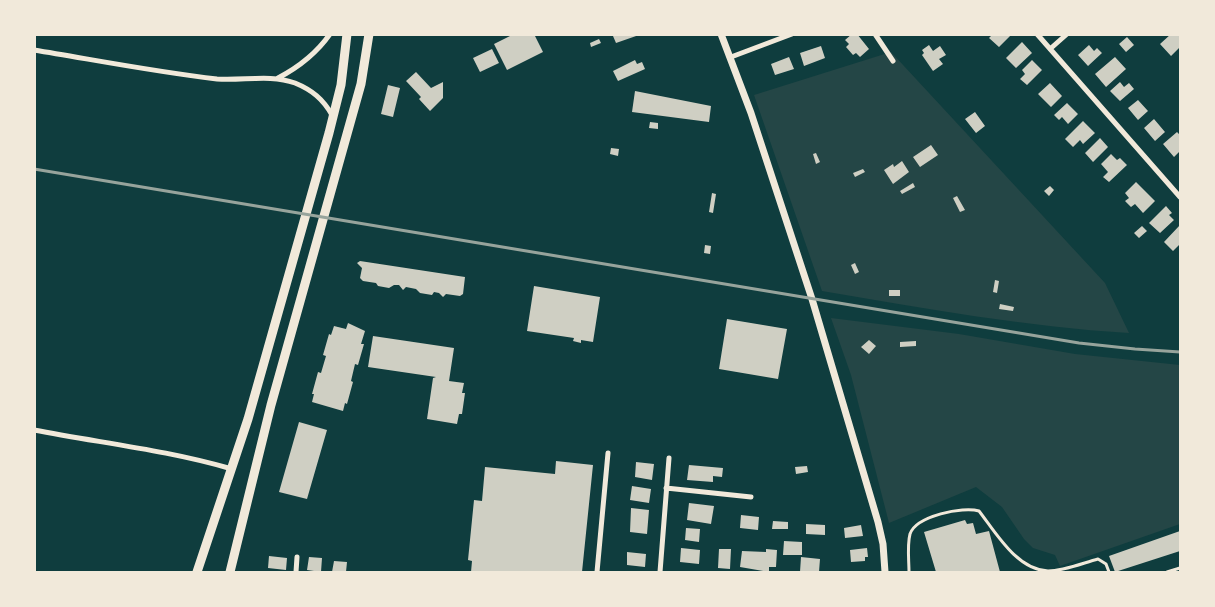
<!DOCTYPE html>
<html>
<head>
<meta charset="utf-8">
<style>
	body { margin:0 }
	#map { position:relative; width:1215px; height:607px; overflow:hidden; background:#0f3d3e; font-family:"Sofia Sans Condensed",sans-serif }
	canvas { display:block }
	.frame { position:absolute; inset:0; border:36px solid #f1e9da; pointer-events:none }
</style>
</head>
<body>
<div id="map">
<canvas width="1215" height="607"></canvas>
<div class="frame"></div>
</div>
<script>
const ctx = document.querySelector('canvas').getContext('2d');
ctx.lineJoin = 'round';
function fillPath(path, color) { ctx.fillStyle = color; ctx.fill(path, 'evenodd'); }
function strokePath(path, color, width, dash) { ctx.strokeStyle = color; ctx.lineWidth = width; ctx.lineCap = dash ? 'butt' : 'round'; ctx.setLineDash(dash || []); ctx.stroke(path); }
fillPath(new Path2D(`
	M891 52 1105 283 1129 333C1026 327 924 308 822 291L754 95Z
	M831 318 959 334 1075 354 1180 365V524L1060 566 1055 555 1033 548 1024 539 1002 507 976 487 889 523 851 375Z`), '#244646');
fillPath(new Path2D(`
	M514 34H534L543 52 507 70 494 44Z
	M616 34H638L639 35 616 43 613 36Z
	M852 34H857L869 49 860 57 856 53 853 55 846 47 849 44 845 40Z
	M993 34H1012L999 47 989 38Z
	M1171 34H1180V47L1171 56 1160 44Z
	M1127 37 1134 45 1126 52 1119 44Z
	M599 39 601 43 591 47 590 43Z
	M1022 42 1032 53 1016 68 1006 58Z
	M929 45 933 51 940 46 946 55 939 59 943 64 933 71 922 55 924 53 922 50Z
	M1089 45 1094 51 1097 48 1102 53 1088 66 1078 55Z
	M821 46 825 58 804 66 800 53Z
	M492 49 499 63 480 72 473 58Z
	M789 57 794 69 775 75 771 64Z
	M1115 57 1126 69 1106 87 1095 74Z
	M635 60 637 64 642 62 645 69 618 81 613 71Z
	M1032 60 1042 70 1027 85 1020 79 1025 74 1022 70Z
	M416 72 431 88 443 82V98L430 111 419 99 421 97 406 81Z
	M1120 82 1124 87 1129 83 1134 89 1120 101 1110 91Z
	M1050 83 1062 96 1051 107 1038 94Z
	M388 85 400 88 393 117 381 114Z
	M635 91 711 106 709 122 632 112Z
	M1138 100 1148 111 1138 120 1128 108Z
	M1067 103 1078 114 1068 124 1062 117 1059 120 1054 115Z
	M975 112 985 126 976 133 965 119Z
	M1154 119 1165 132 1155 141 1144 128Z
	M1083 121 1095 133 1083 144 1080 140 1073 147 1065 139Z
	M650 122 658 123V129L649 128Z
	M1177 132 1180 135V151L1174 157 1163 144Z
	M1100 138 1108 147 1093 162 1085 153Z
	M931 145 938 155 920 167 913 157Z
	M611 148 619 149 618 156 610 154Z
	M816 153 820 162 816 164 813 154Z
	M1111 154 1117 160 1120 158 1127 165 1109 182 1103 177 1108 172 1101 164Z
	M902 161 909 172 893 184 884 170 893 164 894 167Z
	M863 169 865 172 855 177 853 173Z
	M1136 182 1155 201 1143 213 1135 204 1131 207 1125 201 1129 198 1125 193Z
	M913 183 915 187 902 194 900 191Z
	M1050 186 1054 190 1049 196 1044 191Z
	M712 193 716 194 713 213 709 212Z
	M957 196 965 210 960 212 953 198Z
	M1166 206 1172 213 1169 215 1174 220 1160 233 1149 223Z
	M1180 225V244L1173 251 1164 242Z
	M1142 226 1147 231 1139 238 1134 233Z
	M705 245 711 246 710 254 704 253Z
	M360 261 465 277 463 294 460 296 446 294 443 297 439 293 434 292 432 295 420 293 416 289 406 287 403 290 399 285H394L389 288 378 286 376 283 363 281 360 278 362 268 357 263Z
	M855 263 859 272 855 274 851 265Z
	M995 280 999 281 997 293 993 292Z
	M534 286 600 297 593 342 581 340V343L573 341 574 338 527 331Z
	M889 290H900V296H889Z
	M1000 304 1014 307 1013 311 999 309Z
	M727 319 787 329 778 379 719 369Z
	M348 323 365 331 361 344H364L358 365 355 364 351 381 353 382 347 404 345 403 343 411 312 402 314 394H312L318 372 321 373 326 356 323 355 329 334 331 335 334 326 346 329Z
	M373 336 454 348 449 381 464 383 462 393H465L462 414H459L457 424 427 419 433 378 436 377 368 367Z
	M869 340 876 346 869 354 861 347Z
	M916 341V346L900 347V342Z
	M299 422 327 430 307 499 279 492Z
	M556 461 593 465 582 572H471L472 561 468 560 474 500 482 501 485 467 555 474Z
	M636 462 654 464 652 480 635 477Z
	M689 465 723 468 722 477 713 476V482L687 480Z
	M807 466 808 472 796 474 795 467Z
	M632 486 651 489 649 503 630 500Z
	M689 503 714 506 711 524 687 520Z
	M631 508 649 510 647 534 630 532Z
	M741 515 759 517 758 530 740 528Z
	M965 520 967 524 973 523 976 534 989 531 1000 572H936L924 532Z
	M773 521 788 522V529H772Z
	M806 524 825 525V535L806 534Z
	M861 525 863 536 845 538 844 528Z
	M686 528 700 529 699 542 685 540Z
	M1180 531V551L1115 572 1109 556Z
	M784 541 802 542V555H783Z
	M681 548 700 550 699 564 680 562Z
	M867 548 868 557H865V561L851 562 850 550Z
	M719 549H731L730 569 718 568Z
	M766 549 777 550 776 567H769V572L740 567 742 551 766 552Z
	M627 552 646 554 645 567 627 565Z
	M269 556 287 558 286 570 268 568Z
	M309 557 322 558 321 572 307 570Z
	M801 557 820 559 819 572H800Z
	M334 561 347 562 346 572H332Z`), '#cfcfc3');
strokePath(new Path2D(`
	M909 572C909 561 907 545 910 534 916 516 963 506 979 511 996 533 1017 570 1048 571 1064 571 1083 563 1098 559L1106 564 1109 572
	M1167 572 1180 568`), '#f1e9da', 3);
strokePath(new Path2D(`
	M875 34 893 61
	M1037 34 1180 197
	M1050 49 1067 34
	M34 50C95 60 156 72 217 79 243 81 270 74 295 83 312 90 323 99 332 115
	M731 57 792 34
	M278 78C299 67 316 54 330 34
	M34 430C101 443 167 450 232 469
	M666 488 751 497
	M296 572 297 557
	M597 572 608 453
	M660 572 669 458`), '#f1e9da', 5);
strokePath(new Path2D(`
	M721 34 751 113 812 299 878 522 883 544 885 572`), '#f1e9da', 7);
strokePath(new Path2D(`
	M197 572 248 419 329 133 341 85 347 34
	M230 572 271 405 361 84 369 34`), '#f1e9da', 9);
strokePath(new Path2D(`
	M34 169 1079 343 1135 349 1180 352`), '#97a49c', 3);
</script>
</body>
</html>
